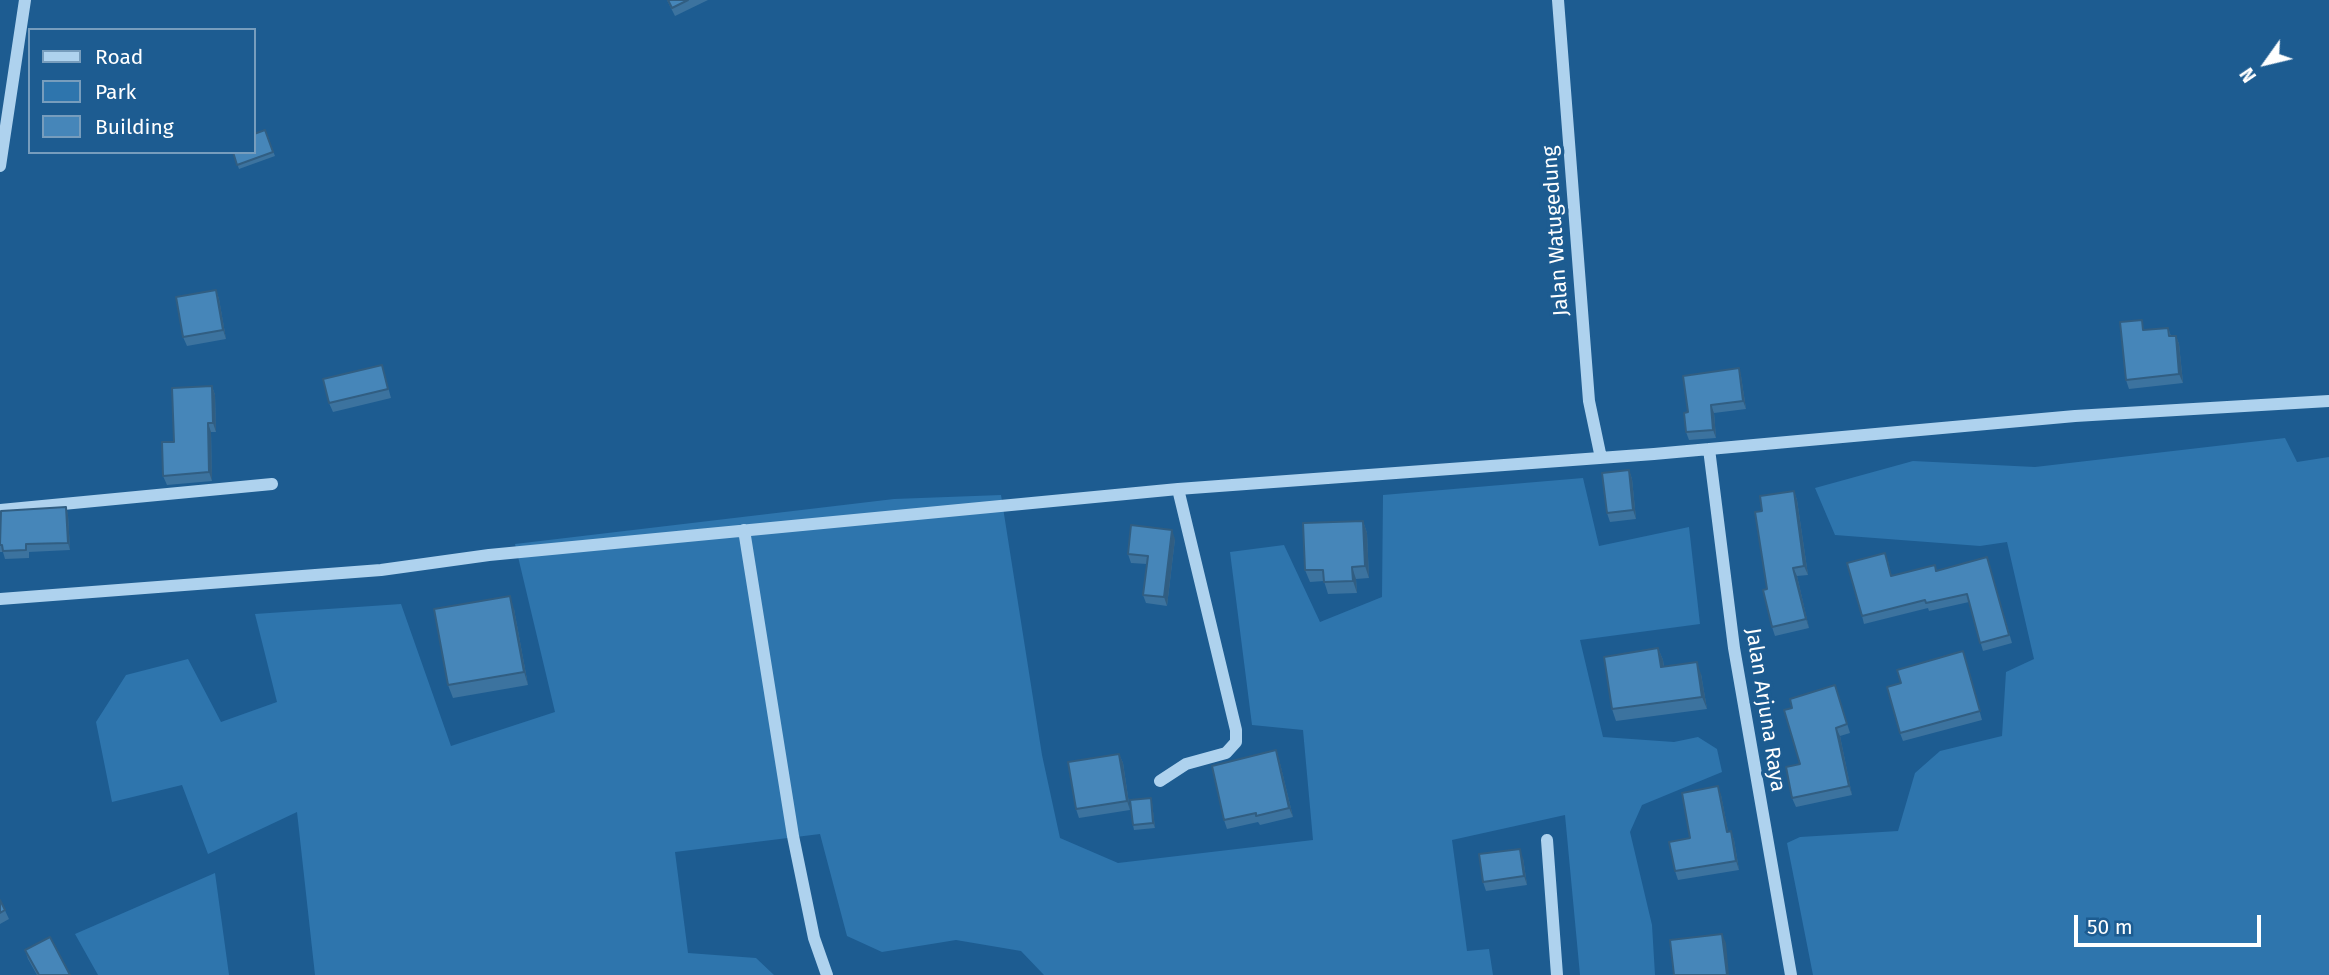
<!DOCTYPE html>
<html>
<head>
<meta charset="utf-8">
<style>
	body { margin:0 }
	#map { position:relative; width:2329px; height:975px; overflow:hidden; background:#1d5c91; font-family:"Fira Sans",sans-serif }
	canvas { display:block }
	.legend { position:absolute; left:28px; top:28px; width:228px; height:126px; box-sizing:border-box; background:#1d5c91; border:2px solid #779dbd; margin:0; padding:9px 12px; list-style:none; font-size:21px; color:#fff }
	.legend li { display:flex; align-items:center; gap:14px; height:35px }
	.legend b { width:35px; border:2px solid #779dbd }
	.north { position:absolute; left:2231px; top:28px; width:70px; height:70px; -webkit-text-stroke:5px #1d5c91; paint-order:stroke; rotate:236deg; font-size:19px; font-weight:700; line-height:28px; text-align:center; color:#fff }
	.north::after { content:''; display:block; margin:auto; width:24px; height:32px; background:#fff; clip-path:polygon(50% 0,100% 100%,50% 72%,0 100%) }
	.scale { position:absolute; left:2074px; top:915px; width:187px; height:32px; box-sizing:border-box; border:4px solid #fff; border-top:0; padding-left:9px; font-size:21px; line-height:24px; white-space:nowrap; color:#fff; -webkit-text-stroke:5px #1d5c91; paint-order:stroke }
</style>
</head>
<body>
<div id="map">
<canvas width="2329" height="975"></canvas>
<ul class="legend">
<li><b style="height:9px;background:#aed2ee"></b>Road</li>
<li><b style="height:19px;background:#2e75ad"></b>Park</li>
<li><b style="height:19px;background:#4686b9"></b>Building</li>
</ul>
<div class="north">N</div>
<div class="scale">50 m</div>
</div>
<script>
const ctx = document.querySelector('canvas').getContext('2d');
ctx.lineJoin = 'round';
function fillPath(path, color) { ctx.fillStyle = color; ctx.fill(path, 'evenodd'); }
function strokePath(path, color, width, dash) { ctx.strokeStyle = color; ctx.lineWidth = width; ctx.lineCap = dash ? 'butt' : 'round'; ctx.setLineDash(dash || []); ctx.stroke(path); }
function write(font, color, halo, rows, align = 'center') {
  ctx.font = font + ' "Fira Sans",sans-serif'; ctx.lineWidth = 7; ctx.setLineDash([]); ctx.textBaseline = 'middle'; ctx.strokeStyle = halo; ctx.fillStyle = color; for (const [text, x, y, turn = 0] of rows) {
    ctx.save(); ctx.translate(x, y); ctx.rotate((+turn || 0) * Math.PI / 180); ctx.textAlign = isNaN(turn) ? turn : align; if (halo) ctx.strokeText(text, 0, 0); ctx.fillText(text, 0, 0); ctx.restore();
  }
}
fillPath(new Path2D(`
	M2285 438 2297 462 2329 457V975H1813L1787 843 1800 837 1898 831 1915 773 1940 751 2002 736 2006 672 2034 659 2007 542 1980 546 1835 535 1815 488 1913 461 2035 467Z
	M1583 478 1599 546 1689 527 1700 624 1580 640 1603 737 1674 742 1698 737 1717 749 1722 772 1642 805 1630 832 1652 925 1655 975H1580L1565 815 1452 840 1467 951 1489 949 1493 975H1044L1021 951 956 940 882 952 847 936 820 834 675 852 688 953 756 958 774 975H315L297 812 208 854 182 785 112 802 96 722 126 675 188 659 221 722 277 702 255 614 401 604 451 746 555 712 515 544 894 499 1001 495 1042 755 1060 838 1118 863 1313 840 1303 730 1252 725 1230 552 1284 545 1320 622 1382 597 1383 495Z
	M215 873 229 975H98L75 934Z`), '#2e75ad');
strokePath(new Path2D(`
	M1558 0 1589 401 1601 458
	M0 166 25 0
	M1709 449 1734 648 1791 975
	M0 510 272 484
	M744 530 793 836 814 938 827 975
	M0 599 381 570 489 555 1178 489 1654 454 2075 416 2329 401
	M1160 781 1186 764 1226 753 1236 742V730L1178 489
	M1547 840 1557 975`), '#aed2ee', 12);
fillPath(new Path2D(`
	M667 0H708L675 16Z
	M265 130 275 156 239 169 233 152Z
	M216 290 219 299 226 339 187 346 183 337Z
	M2168 328 2171 336H2176L2179 344 2183 383 2129 389 2126 380 2145 330Z
	M382 365 391 398 333 412 329 403Z
	M1739 368 1741 376 1746 409 1714 413 1716 438 1689 440 1686 432 1688 412Z
	M212 386 215 395 216 432H211L212 481 167 485 163 476 174 442Z
	M1629 470 1632 479 1636 519 1610 522 1607 513Z
	M1794 491 1797 500 1808 575 1797 576 1809 628 1775 636 1772 627 1767 589 1762 511Z
	M66 507 68 515 70 550 29 552V558L5 559 3 552H0V518Z
	M1363 521 1367 533 1369 578 1356 579 1357 593 1328 594 1324 581 1310 582 1305 570Z
	M1175 539 1167 606 1146 603 1143 595 1147 564 1131 563 1128 554Z
	M1987 557 2012 643 1983 651 1969 602 1929 611 1928 608 1864 624 1862 616 1888 561 1891 576 1935 565 1937 571Z
	M514 609 528 685 453 698 448 685Z
	M1658 648 1663 660 1664 667 1701 674 1707 709 1616 721 1612 709Z
	M1963 651 1982 720 1903 741 1900 733 1901 683Z
	M1835 685 1850 733 1840 736 1852 795 1796 807 1792 798 1800 764 1792 708Z
	M1119 754 1123 763 1130 810 1079 818 1076 809Z
	M1279 759 1293 817 1260 825 1258 822 1227 829 1224 820Z
	M1721 795 1728 831H1731L1734 840 1739 870 1678 880 1675 871 1690 838Z
	M1151 798 1152 803 1155 828 1134 830 1133 825Z
	M1523 858 1527 885 1486 891 1483 882Z
	M0 900 9 919 0 924Z
	M25 950 70 975H37L28 959Z`), '#3c739f');
fillPath(new Path2D(`
	M216 290 219 299 226 339 223 330Z
	M2176 336 2179 344 2183 383 2179 374Z
	M1739 368 1741 376 1746 409 1743 401Z
	M212 386 215 395 216 432 213 423Z
	M1711 405 1714 413 1716 438 1713 430Z
	M208 423 211 432 212 481 209 472Z
	M1629 470 1632 479 1636 519 1633 510Z
	M1794 491 1797 500 1808 575 1804 566Z
	M66 507 68 515 70 550 68 543Z
	M1363 521 1367 533 1369 578 1365 566Z
	M1172 530 1175 539 1167 606 1164 597Z
	M1352 567 1356 579 1357 593 1353 581Z
	M1793 568 1797 576 1809 628 1806 619Z
	M510 596 514 609 528 685 524 672Z
	M1658 648 1663 660 1665 679 1661 667Z
	M1697 662 1701 674 1707 709 1702 697Z
	M1836 728 1840 736 1852 795 1849 786Z
	M1276 750 1279 759 1293 817 1289 808Z
	M1119 754 1123 763 1130 810 1127 801Z
	M1718 786 1721 795 1730 841 1727 832Z
	M1151 798 1152 803 1155 828 1153 823Z
	M1731 831 1734 840 1739 870 1736 861Z
	M1520 849 1523 858 1527 885 1524 876Z
	M1722 934 1726 943 1729 975H1727Z`), '#315e82');
const building = new Path2D(`
	M668 0H688L672 8Z
	M265 130 273 152 237 165 233 152H254V134Z
	M216 290 223 330 183 337 176 297Z
	M2142 320 2143 330 2168 328 2169 336H2176L2179 374 2126 380 2120 322Z
	M382 365 388 389 329 403 323 379Z
	M1739 368 1743 401 1711 405 1713 430 1686 432 1684 413 1688 412 1683 376Z
	M212 386 213 423H208L209 472 163 476 162 442H174L172 388Z
	M1629 470 1633 510 1607 513 1602 473Z
	M1794 491 1804 566 1793 568 1806 619 1772 627 1763 590 1767 589 1755 512 1762 511 1760 496Z
	M66 507 68 543 26 544V550L3 551 2 545H0L1 511Z
	M1363 521 1365 566 1352 567 1353 581 1324 582 1323 570H1305L1303 523Z
	M1131 525 1172 530 1164 597 1143 595 1148 556 1128 554Z
	M1885 553 1891 576 1935 565 1936 571 1987 557 2009 635 1980 643 1967 594 1926 603 1925 600 1862 616 1847 563Z
	M510 596 524 672 448 685 434 609Z
	M1658 648 1661 667 1697 662 1702 697 1612 709 1604 657Z
	M1963 651 1980 711 1900 733 1887 687 1901 683 1897 670Z
	M1835 685 1847 724 1836 728 1849 786 1792 798 1786 767 1800 764 1784 710 1792 708 1790 699Z
	M1276 750 1289 808 1256 816V813L1224 820 1212 766Z
	M1119 754 1127 801 1076 809 1068 762Z
	M1718 786 1727 832 1731 831 1736 861 1675 871 1669 842 1690 838 1682 793Z
	M1151 798 1153 823 1133 825 1130 800Z
	M1520 849 1524 876 1483 882 1479 854Z
	M0 900 5 910 0 913Z
	M1722 934 1727 975H1674L1670 940Z
	M50 937 70 975H39L25 950Z`);
fillPath(building, '#4686b9');
strokePath(building, '#315e82', 2);
write('21px', '#fff', '#1d5c91', [
	["Jalan Watugedung",1556,231,-94],
	["Jalan Arjuna Raya",1765,710,81]
]);
</script>
</body>
</html>
